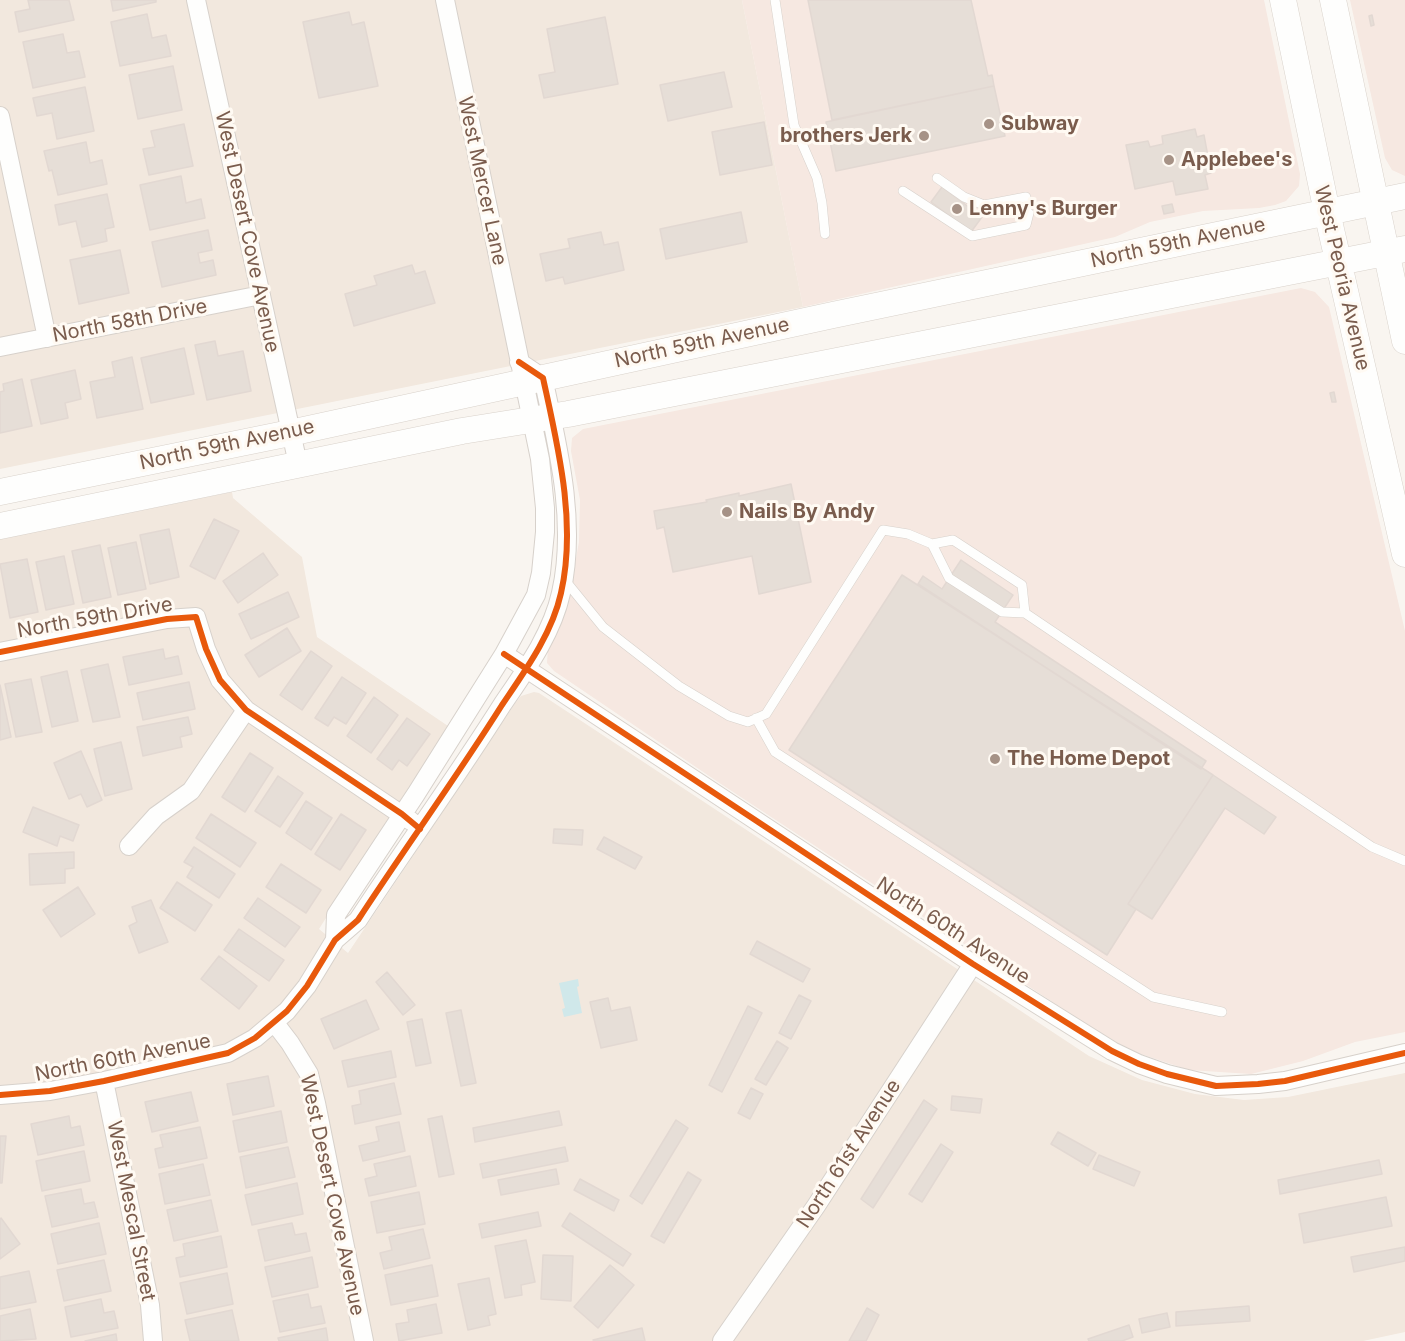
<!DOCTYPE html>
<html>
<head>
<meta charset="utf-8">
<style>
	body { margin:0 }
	canvas { display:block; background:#f9f5f0 }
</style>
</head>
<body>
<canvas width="1405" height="1341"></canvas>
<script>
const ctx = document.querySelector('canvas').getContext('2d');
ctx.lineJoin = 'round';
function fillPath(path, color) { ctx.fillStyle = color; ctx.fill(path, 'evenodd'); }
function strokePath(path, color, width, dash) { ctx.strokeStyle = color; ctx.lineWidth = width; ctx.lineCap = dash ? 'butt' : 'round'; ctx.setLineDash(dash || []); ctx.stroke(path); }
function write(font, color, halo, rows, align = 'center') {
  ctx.font = font + ' Inter,sans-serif'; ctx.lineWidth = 6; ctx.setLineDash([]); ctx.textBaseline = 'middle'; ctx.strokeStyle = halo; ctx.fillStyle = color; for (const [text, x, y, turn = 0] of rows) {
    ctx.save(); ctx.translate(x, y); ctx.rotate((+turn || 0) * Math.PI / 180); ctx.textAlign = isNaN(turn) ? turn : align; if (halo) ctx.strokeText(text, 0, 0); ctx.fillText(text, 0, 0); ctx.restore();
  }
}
fillPath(new Path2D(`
	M0 0H742L803 307 0 469Z
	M232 492 233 498 302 557 317 637 448 726 319 929 348 953 516 702 521 696 534 692 539 693 1089 1056 1142 1080 1195 1094 1244 1100 1288 1097 1405 1073V1332L1363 1341H0V539Z`), '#f2e8de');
fillPath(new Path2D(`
	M742 0H1264L1300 174 1299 186 1286 201 1275 205 1259 208 1203 211 1150 222 1115 237 803 307Z
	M1350 0H1405V176L1392 170 1385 158Z
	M1301 288 1315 292 1329 307 1405 631V1032L1355 1042 1303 1061 1251 1074 1189 1070 1129 1050 1086 1024 721 784 554 671 547 663 548 647 568 601 579 542 580 500 571 451 572 438 583 429Z`), '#f6e8e1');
fillPath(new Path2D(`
	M578 979 579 986 577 987 582 1013 564 1017 562 1009 565 1008 559 983Z`), '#d0e8ea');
const building = new Path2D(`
	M28 0H69L74 20 19 32 15 12 30 9Z
	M111 0H156V2L113 11Z
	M808 0H971L988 76 992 75 994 86 832 120Z
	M349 12 352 25 364 22 378 86 319 98 303 22Z
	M147 14 152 38 166 35 171 56 120 66 111 22Z
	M1372 15 1374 25 1371 26 1369 16Z
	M605 17 618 84 544 98 539 75 555 72 547 29Z
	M63 34 67 53 79 51 85 77 33 88 23 42Z
	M173 66 182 110 138 119 129 75Z
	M724 72 732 107 668 121 660 85Z
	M994 86 1005 136 836 171 826 122Z
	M85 87 94 131 57 139 52 113 37 116 33 98Z
	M764 122 772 165 720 175 712 132Z
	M184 124 193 166 149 175 143 149 155 147 151 131Z
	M1195 129 1197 137 1204 135 1211 173 1205 175 1208 189 1176 195 1173 181 1135 189 1126 145 1148 141 1150 147 1163 144 1162 136Z
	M86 142 90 163 102 160 107 184 58 195 52 170 49 171 44 151Z
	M181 176 186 203 201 199 205 218 150 230 140 185Z
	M942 187 982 217 971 232 931 202Z
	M107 194 114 227 105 229 107 241 82 247 76 221 59 225 55 205Z
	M1172 204 1174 212 1164 214 1162 206Z
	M741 212 747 242 666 259 660 229Z
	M208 230 212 250 198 253 200 263 213 260 216 275 162 287 152 242Z
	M601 232 604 245 618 242 624 270 565 284 563 277 546 281 540 254 570 248 568 239Z
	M120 250 129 293 79 304 70 260Z
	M412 265 415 274 425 271 435 303 354 326 345 294 377 285 374 276Z
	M215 341 218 356 243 351 251 391 207 400 195 345Z
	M184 348 194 394 151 403 141 358Z
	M132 357 143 409 97 418 90 382 115 377 112 362Z
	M75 370 81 399 65 403 68 418 41 424 31 380Z
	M22 379 32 426 0 433V392L4 391 3 384Z
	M1334 392 1336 402H1332L1330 393Z
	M791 484 811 582 759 594 752 556 673 572 664 527 657 529 654 511 707 502 706 500 739 493V496Z
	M214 519 239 531 215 579 190 566Z
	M169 529 179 577 150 584 140 535Z
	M136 542 146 589 118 595 108 548Z
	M100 545 111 597 83 603 72 551Z
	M263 553 278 575 238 603 223 581Z
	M64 556 74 604 46 610 36 562Z
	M27 559 38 612 10 618 0 564Z
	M961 560 1013 595 995 622 1206 761 1201 769 918 584 923 576 942 589Z
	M902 575 1213 775 1128 904 1136 909 1107 955 789 750Z
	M288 592 299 617 251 639 239 614Z
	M287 628 301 651 259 677 245 655Z
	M163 649 165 659 178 656 182 674 129 685 123 657Z
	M311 651 332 666 302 710 280 695Z
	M108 664 120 717 93 722 81 670Z
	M67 671 78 721 52 727 41 677Z
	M342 677 366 693 346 724 334 717 328 726 315 718Z
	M31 679 42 732 16 737 5 684Z
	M189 682 195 709 143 720 137 693Z
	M0 685 11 737 0 740Z
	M374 697 398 715 371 753 347 736Z
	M188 717 192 734 180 737 182 747 143 756 137 727Z
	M407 718 430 734 407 766 399 760 392 770 377 759Z
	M121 742 132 789 105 796 94 749Z
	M81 751 102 800 87 807 81 794 69 799 54 763Z
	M250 753 273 768 245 812 222 797Z
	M1213 775 1276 817 1264 834 1225 808 1152 919 1128 904Z
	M278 776 303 793 280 827 255 811Z
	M306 801 332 818 311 850 286 833Z
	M33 807 79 825 73 841 60 836 57 846 23 832Z
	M211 814 256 843 240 867 196 838Z
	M341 814 366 830 340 870 315 854Z
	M554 829 583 830 582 845 553 843Z
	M604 837 642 857 635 869 597 849Z
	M194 847 235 874 219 898 187 877 193 867 184 862Z
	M74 852V868L65 869V883L30 885 29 854Z
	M281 864 321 890 306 913 266 887Z
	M177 882 212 905 195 931 160 908Z
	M78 887 95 914 61 937 43 910Z
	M258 898 300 927 285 947 244 918Z
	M151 900 168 942 139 953 129 926 137 922 132 907Z
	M239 929 284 960 269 981 224 950Z
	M757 941 810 969 803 982 750 954Z
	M219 956 257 986 239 1009 201 979Z
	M387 972 415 1005 403 1015 376 982Z
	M799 995 811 1001 791 1039 779 1033Z
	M608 998 611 1011 630 1007 637 1040 601 1048 590 1002Z
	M366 1000 379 1029 334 1049 321 1019Z
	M748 1006 762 1013 722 1092 709 1085Z
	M461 1010 476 1083 461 1086 446 1013Z
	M422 1019 431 1063 416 1066 407 1022Z
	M777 1041 788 1048 766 1085 755 1079Z
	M391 1051 396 1077 348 1087 342 1061Z
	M268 1076 274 1106 233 1115 227 1084Z
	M394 1083 401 1114 355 1124 352 1106 361 1104 359 1091Z
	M751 1088 763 1094 750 1119 738 1113Z
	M191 1092 198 1121 152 1132 145 1102Z
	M952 1096 982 1099 980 1113 951 1110Z
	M924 1100 937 1109 873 1208 861 1199Z
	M281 1111 287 1142 239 1152 233 1121Z
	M559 1111 562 1125 475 1142 473 1128Z
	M69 1116 71 1128 80 1126 84 1145 38 1155 31 1124Z
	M442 1116 454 1174 439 1177 428 1119Z
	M676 1120 688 1128 642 1204 630 1196Z
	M399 1122 405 1151 363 1161 359 1146 379 1141 376 1127Z
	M200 1127 207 1158 159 1168 155 1149 163 1147 160 1135Z
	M1058 1132 1096 1153 1088 1166 1051 1144Z
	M0 1136H6L2 1183H0Z
	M941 1144 953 1152 922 1202 909 1194Z
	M288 1147 295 1177 246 1188 240 1157Z
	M565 1147 568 1161 483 1178 480 1164Z
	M84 1151 90 1181 42 1191 36 1161Z
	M1099 1155 1140 1172 1134 1186 1093 1169Z
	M410 1156 416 1186 369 1196 365 1179 377 1176 374 1164Z
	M1379 1160 1382 1174 1280 1194 1278 1180Z
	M203 1164 210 1195 165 1204 159 1174Z
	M556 1169 559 1184 501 1195 498 1180Z
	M688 1172 701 1180 664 1243 651 1236Z
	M580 1179 619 1200 614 1211 574 1190Z
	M297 1183 303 1214 252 1225 245 1195Z
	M81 1189 84 1204 94 1202 98 1217 52 1227 45 1196Z
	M419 1192 425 1224 377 1233 371 1202Z
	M1386 1197 1392 1226 1304 1243 1299 1214Z
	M211 1200 218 1231 174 1241 167 1210Z
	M538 1212 541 1226 482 1238 479 1224Z
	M570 1213 631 1254 623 1266 562 1226Z
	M1 1218 20 1244 0 1259V1219Z
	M99 1223 106 1254 58 1264 51 1234Z
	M292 1223 295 1235 306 1233 310 1251 265 1261 258 1230Z
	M423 1229 430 1258 384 1269 380 1253 392 1250 389 1237Z
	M221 1236 227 1267 180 1277 176 1258 185 1256 183 1244Z
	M526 1240 535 1282 521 1285 522 1295 505 1298 495 1246Z
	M1405 1247V1261L1354 1272 1351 1257Z
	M543 1255 573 1256 571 1301 541 1299Z
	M312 1257 318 1287 272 1297 265 1267Z
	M104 1260 111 1291 64 1301 57 1270Z
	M432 1265 438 1296 391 1305 385 1275Z
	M610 1265 634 1285 598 1328 574 1307Z
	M29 1271 36 1302 0 1309V1277Z
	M227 1273 233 1304 187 1314 180 1283Z
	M489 1278 496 1314 488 1316 490 1325 468 1330 458 1284Z
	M308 1294 311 1308 321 1306 325 1323 280 1332 273 1301Z
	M101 1299 104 1313 114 1311 118 1328 71 1337 65 1307Z
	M436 1304 442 1333 399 1341 396 1324 409 1322 407 1310Z
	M1249 1306 1250 1321 1176 1326V1312Z
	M867 1308 879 1315 866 1341H849Z
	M30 1309 36 1339 0 1341V1316Z
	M232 1310 239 1341H190L185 1320Z
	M1167 1313 1170 1327 1142 1333 1139 1319Z
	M1129 1325 1133 1337 1122 1341H1089L1088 1339Z
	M326 1328 328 1341H279L278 1338Z
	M642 1328 645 1341H594L593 1340Z
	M116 1334 117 1341H85Z`);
fillPath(building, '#e6ded7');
strokePath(building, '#e2d8d2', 1.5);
const lane = new Path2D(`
	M775 0 794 125 817 178 822 203 825 234
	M937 178 964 197 984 205 1026 197
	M903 191 972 236 1026 225 1029 213
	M932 544 949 578 1002 612 1025 613
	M564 579 603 627 657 669 679 686 729 716 748 722 766 714 883 530 908 534 932 544 953 540 1022 585 1025 613 1372 847 1405 861
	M756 718 775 752 1153 997 1222 1012`);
const street = new Path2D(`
	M196 0 298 464
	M0 116 47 338
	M0 347 261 295
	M0 652 167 619 196 617 206 649 220 680 246 710 411 821
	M504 654 973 964 1112 1051 1139 1064 1167 1074 1216 1086 1258 1084 1285 1081 1405 1053
	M129 846 156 816 191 791 246 710
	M335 940 336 915 416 794 504 654 536 595 541 573 545 532V508L540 459 445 0
	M274 1022 290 1043 309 1074 316 1103 364 1341
	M104 1081 150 1305 153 1341
	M0 1095 50 1091 104 1081 228 1053 255 1038 287 1011 307 986 335 940 358 920C405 848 456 778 502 705 525 671 552 634 561 593 577 523 558 447 543 378L519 362
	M722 1341 816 1206 973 964`);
const secondary = new Path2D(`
	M1283 0 1327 212 1405 554
	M1333 0 1405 341
	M0 492 290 433 833 315 1405 196
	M0 526 462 431 568 414 1405 249`);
strokePath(lane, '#d7d1cb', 10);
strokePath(street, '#d7d1cb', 20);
strokePath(secondary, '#d9d2cb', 27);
strokePath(lane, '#fefefd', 9);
strokePath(street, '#fefefd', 18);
strokePath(secondary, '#fefefd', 26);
strokePath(new Path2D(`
	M0 652 167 619 196 617 206 649 220 680 246 710 402 814 420 829
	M504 654 973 964 1112 1051 1139 1064 1167 1074 1216 1086 1258 1084 1285 1081 1405 1053
	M0 1095 50 1091 104 1081 228 1053 255 1038 287 1011 307 986 335 940 358 920C405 848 456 778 502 705 525 671 552 634 561 593 577 523 558 447 543 378L519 362`), '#e8590c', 6);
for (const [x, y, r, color] of [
	[989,124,6,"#a69286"],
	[924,136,6,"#a69286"],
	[1169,160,6,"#a69286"],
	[957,209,6,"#a69286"],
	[727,512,6,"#a69286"],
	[995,759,6,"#a69286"]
]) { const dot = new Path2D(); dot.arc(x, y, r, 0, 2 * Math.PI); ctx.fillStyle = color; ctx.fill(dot); strokePath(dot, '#fffaf3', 2); }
write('bold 20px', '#7a5c4d', '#fffaf3', [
	["Subway",1001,124],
	["brothers Jerk",912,136,"right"],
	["Applebee's",1181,160],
	["Lenny's Burger",969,209],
	["Nails By Andy",739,512],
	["The Home Depot",1007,759]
], 'left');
write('20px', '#7a5c4d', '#fffaf3', [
	["West Mercer Lane",482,181,78],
	["West Desert Cove Avenue",247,232,78],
	["North 59th Avenue",1178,243,-12],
	["West Peoria Avenue",1342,278,77],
	["North 58th Drive",130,321,-11],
	["North 59th Avenue",702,343,-12],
	["North 59th Avenue",227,445,-12],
	["North 59th Drive",95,618,-10],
	["North 60th Avenue",953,931,33],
	["North 60th Avenue",123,1058,-11],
	["North 61st Avenue",849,1154,-57],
	["West Desert Cove Avenue",332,1195,78],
	["West Mescal Street",131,1211,79]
]);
</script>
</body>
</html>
